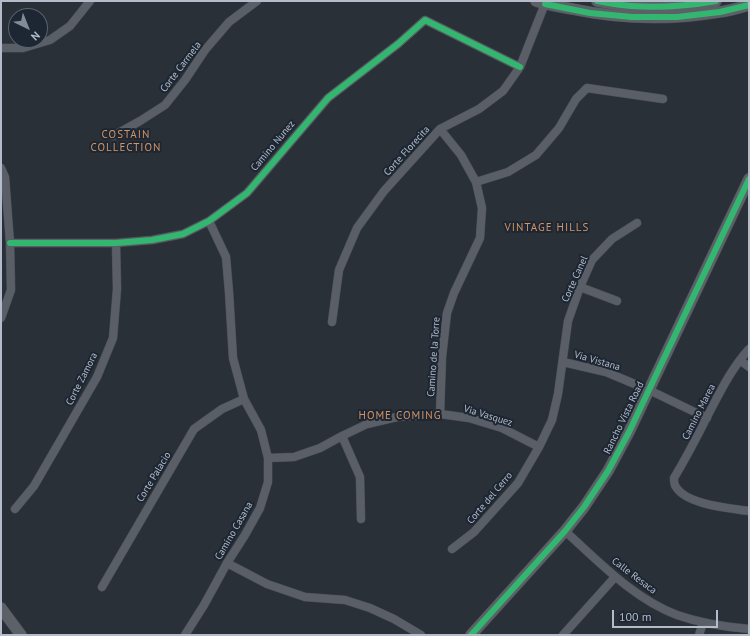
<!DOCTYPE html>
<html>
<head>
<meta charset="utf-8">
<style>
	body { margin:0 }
	#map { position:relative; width:750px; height:636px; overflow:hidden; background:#2a3038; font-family:"PT Sans",sans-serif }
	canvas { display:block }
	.frame { position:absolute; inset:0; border:2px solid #b4bcc9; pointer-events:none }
	.north { position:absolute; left:8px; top:8px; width:40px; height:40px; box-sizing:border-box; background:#1d2633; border:1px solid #59626f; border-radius:50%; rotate:137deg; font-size:11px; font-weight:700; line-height:16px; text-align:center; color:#b4bcc9 }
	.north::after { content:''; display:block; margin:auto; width:14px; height:18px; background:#848b96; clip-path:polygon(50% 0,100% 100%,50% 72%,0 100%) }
	.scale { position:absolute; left:612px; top:610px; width:106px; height:18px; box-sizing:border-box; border:2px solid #b4bcc9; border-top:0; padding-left:5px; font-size:12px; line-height:14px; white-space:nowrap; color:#b4bcc9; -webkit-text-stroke:3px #1d2633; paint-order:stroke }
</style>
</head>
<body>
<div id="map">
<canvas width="750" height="636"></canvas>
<div class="frame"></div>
<div class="north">N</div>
<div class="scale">100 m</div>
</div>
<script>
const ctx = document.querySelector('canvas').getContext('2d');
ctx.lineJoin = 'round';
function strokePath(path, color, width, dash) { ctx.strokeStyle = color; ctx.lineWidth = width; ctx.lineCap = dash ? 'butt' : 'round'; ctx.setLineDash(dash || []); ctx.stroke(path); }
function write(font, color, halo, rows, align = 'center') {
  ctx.font = font + ' "PT Sans",sans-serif'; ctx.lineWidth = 4; ctx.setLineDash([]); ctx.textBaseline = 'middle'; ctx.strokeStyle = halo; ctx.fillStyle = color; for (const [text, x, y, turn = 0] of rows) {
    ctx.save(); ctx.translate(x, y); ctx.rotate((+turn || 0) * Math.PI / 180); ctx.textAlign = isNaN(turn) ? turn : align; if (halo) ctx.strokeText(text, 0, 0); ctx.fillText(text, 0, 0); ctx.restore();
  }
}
const minor = new Path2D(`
	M1 48H23L50 40 70 26 90 1
	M113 136 140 121 165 105 185 80 205 50 229 22 257 1
	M1 168 5 177 10 243 11 290 1 318
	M476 182 508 172 536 155 559 128 576 99 587 88 663 99
	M10 243H116L152 240 183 234 209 221 247 193 328 98 398 44 425 20 520 67
	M580 287 617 301
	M332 322 339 270 357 228 384 191 440 129 479 109 503 91 520 67 546 1
	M749 349C731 369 720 392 708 415 697 437 686 458 674 478 674 481 674 485 676 487 687 505 730 508 749 511
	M740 360 749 367
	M563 362 606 372 649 390 707 418
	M440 414 442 357 447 313 454 293 480 238 482 208 476 182 461 155 440 129
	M342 436 360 477 361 519
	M268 458 294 457 320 448 342 436 367 424 397 417 440 414 469 418 502 428 539 447
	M15 509 34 486 97 377 113 338 117 289 116 243
	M565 531C598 561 634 599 677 615 700 623 725 627 749 629
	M452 549 474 532 518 483 539 447 552 420 558 394 568 321 580 287 592 260 612 239 637 223
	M227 563 267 584 305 597 345 600 370 608 394 619 421 635
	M102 587 194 429 222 409 244 399
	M185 635 204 605 227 563 245 535 260 508 268 482V458L261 430 244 399 233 358 229 292 226 257 209 221
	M563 635 615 577
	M699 635 703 623`);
const major = new Path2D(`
	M536 1C548 5 560 7 572 9 620 19 671 20 719 12 729 11 739 8 749 5
	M597 1C608 3 620 5 631 6 659 8 688 6 716 1
	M1 608 21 635
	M471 635 565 531 584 507 608 471 629 432 749 179`);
strokePath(minor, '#484c53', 9);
strokePath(major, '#484c55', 12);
strokePath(minor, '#5a5e66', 8);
strokePath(major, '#5c6168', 11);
strokePath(new Path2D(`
	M597 1C608 3 620 5 631 6 659 8 688 6 716 1
	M545 4 590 13 632 17H677L720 12 749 5
	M10 243H116L152 240 183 234 209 221 247 193 328 98 398 44 425 20 520 67
	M471 635 565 531 584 507 608 471 629 432 749 179`), '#33b770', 6);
write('10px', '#b4bcc9', '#1d2633', [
	["Corte Carmela",181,67,-53],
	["Camino Nunez",273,146,-50],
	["Corte Florecita",407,151,-48],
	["Corte Canel",575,279,-66],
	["Camino de la Torre",434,357,-86],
	["Via Vistana",597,361,16],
	["Corte Zamora",82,379,-63],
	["Camino Marea",699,412,-63],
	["Via Vasquez",488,416,17],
	["Rancho Vista Road",624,418,-64],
	["Corte Palacio",154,477,-59],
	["Corte del Cerro",490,498,-50],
	["Camino Casana",234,531,-60],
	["Calle Resaca",634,576,37]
]);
ctx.letterSpacing = '1px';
write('11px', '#d59563', '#1d2633', [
	["COSTAIN",126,135],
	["COLLECTION",126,148],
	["VINTAGE HILLS",547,228],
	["HOME COMING",400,416]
]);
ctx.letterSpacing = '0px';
</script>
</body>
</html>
